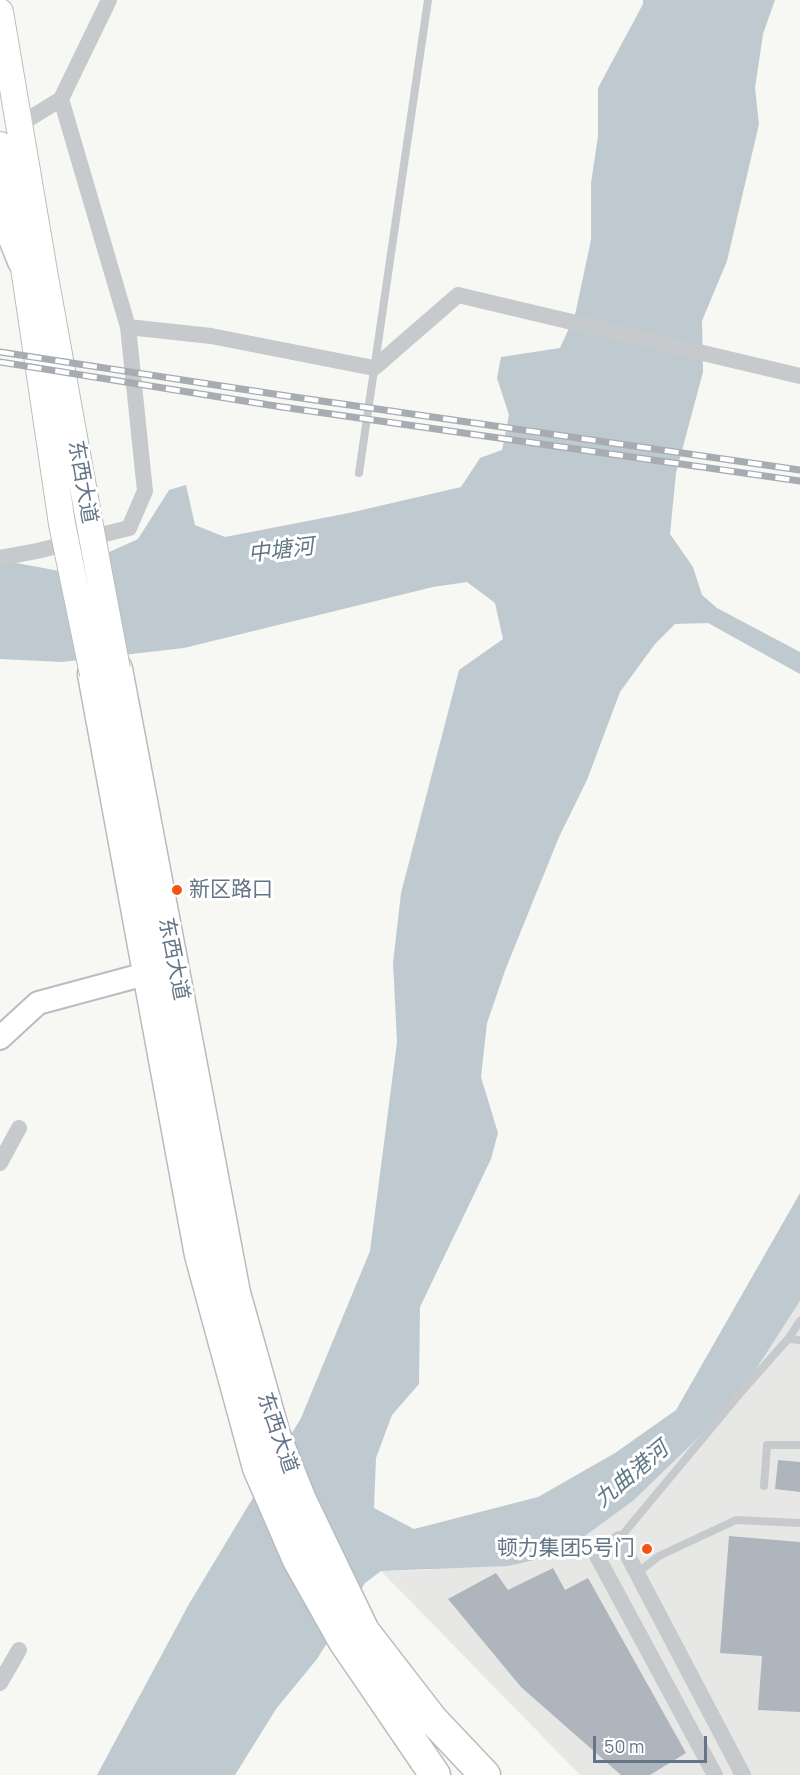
<!DOCTYPE html>
<html>
<head>
<meta charset="utf-8">
<style>
	body { margin:0 }
	#map { position:relative; width:800px; height:1775px; overflow:hidden; background:#f7f7f3; font-family:Manrope,sans-serif }
	canvas { display:block }
	.scale { position:absolute; left:593px; top:1736px; width:114px; height:27px; box-sizing:border-box; border:3px solid #637587; border-top:0; padding-left:8px; font-size:18px; line-height:21px; white-space:nowrap; color:#637587; -webkit-text-stroke:4px #fff; paint-order:stroke }
</style>
</head>
<body>
<div id="map">
<canvas width="800" height="1775"></canvas>
<div class="scale">50 m</div>
</div>
<script>
const ctx = document.querySelector('canvas').getContext('2d');
ctx.lineJoin = 'round';
function fillPath(path, color) { ctx.fillStyle = color; ctx.fill(path, 'evenodd'); }
function strokePath(path, color, width, dash) { ctx.strokeStyle = color; ctx.lineWidth = width; ctx.lineCap = dash ? 'butt' : 'round'; ctx.setLineDash(dash || []); ctx.stroke(path); }
function write(font, color, halo, rows, align = 'center') {
  ctx.font = font + ' Manrope,"Noto Sans SC",sans-serif'; ctx.lineWidth = 6; ctx.setLineDash([]); ctx.textBaseline = 'middle'; ctx.strokeStyle = halo; ctx.fillStyle = color; for (const [text, x, y, turn = 0] of rows) {
    ctx.save(); ctx.translate(x, y); ctx.rotate((+turn || 0) * Math.PI / 180); ctx.textAlign = isNaN(turn) ? turn : align; if (halo) ctx.strokeText(text, 0, 0); ctx.fillText(text, 0, 0); ctx.restore();
  }
}
fillPath(new Path2D(`
	M800 1301V1775H580L381 1571 429 1570 634 1500 691 1445 742 1391Z`), '#e7e8e6');
fillPath(new Path2D(`
	M643 0H775L763 34 755 88 759 124 727 261 702 321 703 372 676 473 670 534 693 567 702 595 717 608 800 652V674L708 623 675 624 655 644 620 692 587 780 559 837 506 968 487 1023 481 1077 498 1133 491 1159 420 1307 419 1384 392 1415 376 1458 374 1508 414 1529 538 1497 615 1453 676 1410 800 1193V1301L742 1391 691 1445 634 1500 560 1554 508 1566 381 1571 365 1583 317 1659 276 1709 235 1775H97L189 1604 301 1418 370 1251 397 1042 393 963 401 893 459 670 503 639 495 603 467 582 433 587 184 648 62 662 0 659V560L65 572 138 539 169 490 186 485 195 525 225 537 349 513 461 487 480 458 502 450 509 415 497 378 501 357 560 348 575 315 591 240V183L598 136V88L643 4Z`), '#bfcad0');
fillPath(new Path2D(`
	M778 1460 800 1462V1492L775 1489Z
	M729 1536 800 1542V1712L758 1710 762 1656 720 1653Z
	M553 1568 565 1590 588 1578 686 1753 650 1775H621L521 1687 448 1599 496 1573 508 1590Z`), '#aeb5bc');
const secondary = new Path2D(`
	M0 1038 38 1003 164 969`);
const primary = new Path2D(`
	M0 12 45 277 89 520
	M0 145 23 261 62 524`);
const highway = new Path2D(`
	M0 204 23 261
	M117 669 235 1293 275 1435 301 1500 364 1631 432 1719 485 1775
	M93 674 200 1255 258 1468 298 1560 343 1640 435 1775`);
strokePath(secondary, '#b8bdc2', 26);
strokePath(primary, '#b9bdc1', 28);
strokePath(highway, '#b8bcbf', 33);
strokePath(new Path2D(`
	M359 473 428 0
	M788 1339 800 1321
	M764 1486 767 1445H800
	M619 1539 742 1391 788 1339 800 1340
	M637 1573 659 1556 736 1520 800 1523`), '#c6cacd', 8);
strokePath(new Path2D(`
	M19 125 61 99 109 0
	M128 327 211 336 374 368 458 295 800 376
	M0 558 37 551 129 528 145 491 128 327 61 99
	M0 1163 19 1128
	M0 1683 19 1650
	M715 1775 597 1556 619 1539 743 1775`), '#c6cacd', 16);
strokePath(secondary, '#fff', 22);
strokePath(primary, '#fff', 26);
strokePath(highway, '#fff', 30);
const rail = new Path2D(`
	M0 352 287 396 800 470
	M0 362 282 407 800 481`);
strokePath(rail, '#a6acb2', 7);
strokePath(rail, '#fff', 4.5, [14]);
const primaryBridge = new Path2D(`
	M89 520 117 669
	M62 524 93 674`);
strokePath(primaryBridge, '#b9bdc1', 28, []);
strokePath(primaryBridge, '#fff', 26);
for (const [x, y, r, color] of [
	[177,890,6,"#f45516"],
	[647,1549,6,"#f45516"]
]) { const dot = new Path2D(); dot.arc(x, y, r, 0, 2 * Math.PI); ctx.fillStyle = color; ctx.fill(dot); strokePath(dot, '#fff', 2); }
write('21px', '#637587', '#fff', [
	["东西大道",82,482,80],
	["东西大道",173,959,79],
	["东西大道",277,1433,71]
]);
write('21px', '#637587', '#fff', [
	["新区路口",189,890],
	["顿力集团5号门",635,1549,"right"]
], 'left');
write('italic 22px', '#5f7783', '#fff', [
	["中塘河",281,551,-7],
	["九曲港河",632,1475,-40]
]);
</script>
</body>
</html>
